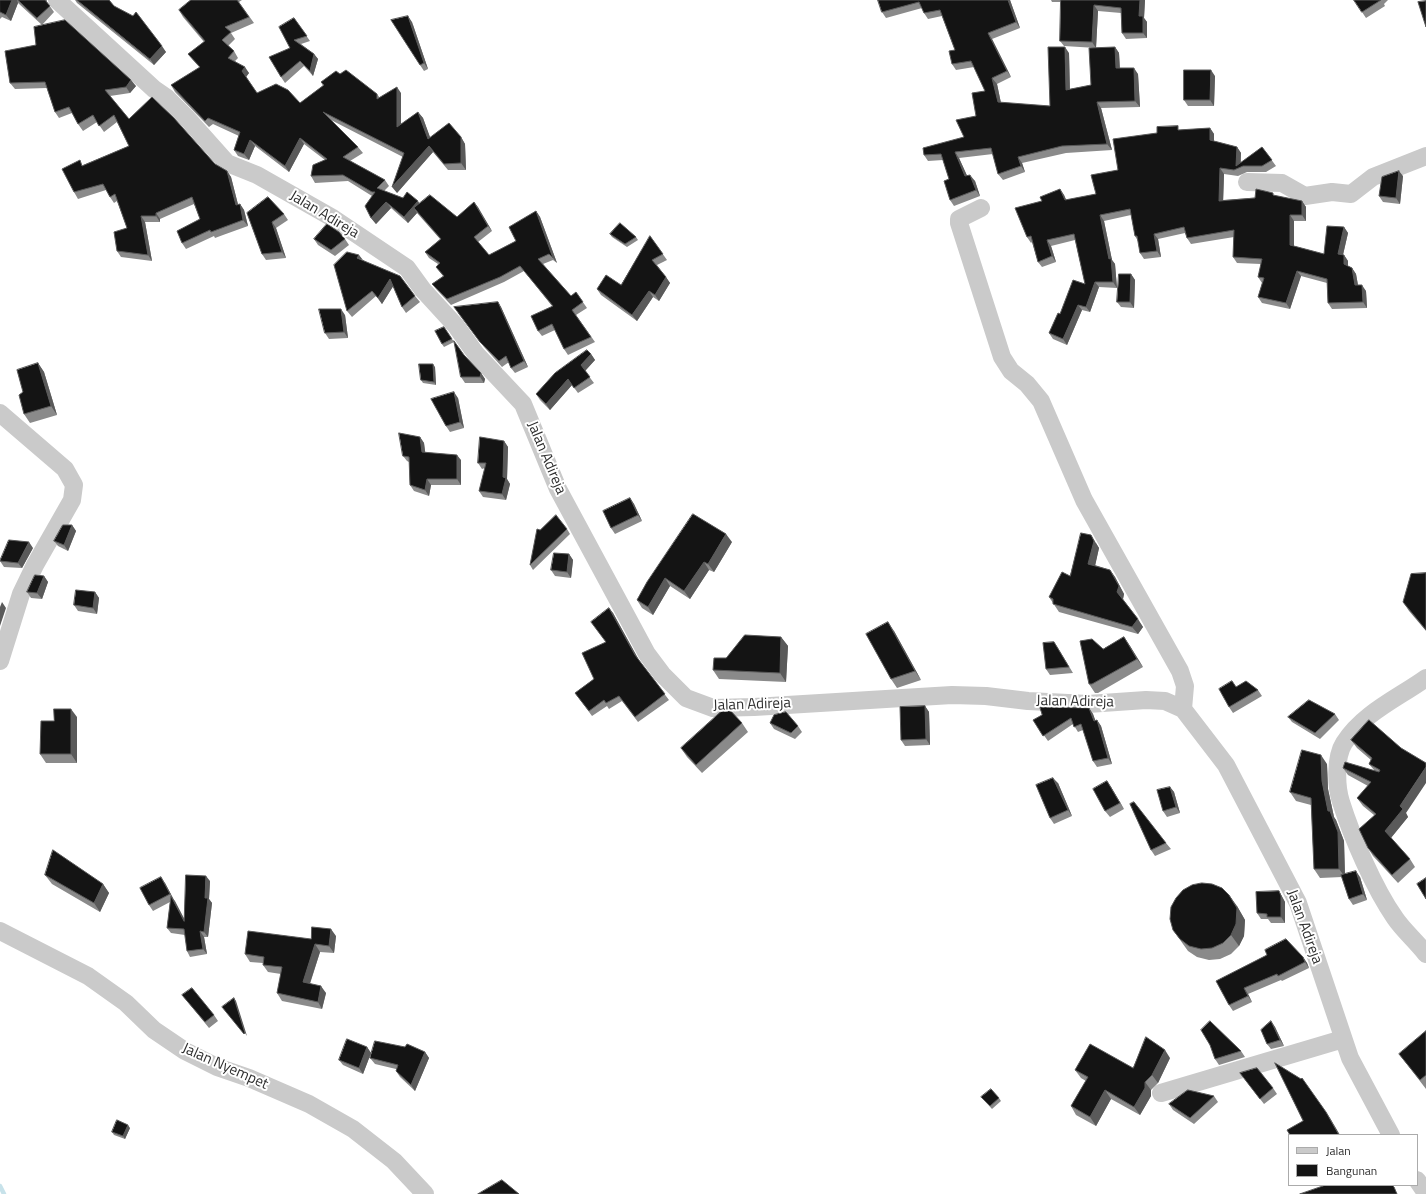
<!DOCTYPE html>
<html>
<head>
<meta charset="utf-8">
<style>
	body { margin:0 }
	#map { position:relative; width:1426px; height:1194px; overflow:hidden; background:#fff; font-family:"Titillium Web",sans-serif }
	canvas { display:block }
	.legend { position:absolute; left:1288px; top:1134px; width:130px; height:52px; box-sizing:border-box; background:#fff; border:1px solid #ababab; margin:0; padding:5px 7px; list-style:none; font-size:12px; color:#2d2d2d }
	.legend li { display:flex; align-items:center; gap:8px; height:20px }
	.legend b { width:20px; border:1px solid #ababab }
</style>
</head>
<body>
<div id="map">
<canvas width="1426" height="1194"></canvas>
<ul class="legend">
<li><b style="height:5px;background:#cacaca"></b>Jalan</li>
<li><b style="height:11px;background:#141414"></b>Bangunan</li>
</ul>
</div>
<script>
const ctx = document.querySelector('canvas').getContext('2d');
ctx.lineJoin = 'round';
function strokePath(path, color, width, dash) { ctx.strokeStyle = color; ctx.lineWidth = width; ctx.lineCap = dash ? 'butt' : 'round'; ctx.setLineDash(dash || []); ctx.stroke(path); }
function fillPath(path, color) { ctx.fillStyle = color; ctx.fill(path, 'evenodd'); }
function write(font, color, halo, rows, align = 'center') {
  ctx.font = font + ' "Titillium Web",sans-serif'; ctx.lineWidth = 4; ctx.setLineDash([]); ctx.textBaseline = 'middle'; ctx.strokeStyle = halo; ctx.fillStyle = color; for (const [text, x, y, turn = 0] of rows) {
    ctx.save(); ctx.translate(x, y); ctx.rotate((+turn || 0) * Math.PI / 180); ctx.textAlign = isNaN(turn) ? turn : align; if (halo) ctx.strokeText(text, 0, 0); ctx.fillText(text, 0, 0); ctx.restore();
  }
}
strokePath(new Path2D(`
	M0 1186 4 1194`), '#c7e2ea', 4.5);
strokePath(new Path2D(`
	M57 0 154 89 167 98 186 117 227 163 257 175 331 217 407 268 423 290 456 326 476 354 523 404 558 489 647 654 662 674 686 698 713 708 754 707 952 695 986 696 1028 701 1088 704 1146 700 1165 701 1183 709 1226 765 1298 903 1350 1058 1391 1135
	M1247 182 1282 183 1305 196 1332 192 1351 194 1373 177 1426 156
	M981 208 959 219V223L1002 357 1011 371 1027 384 1041 401 1084 500 1180 671 1185 686 1183 709
	M0 413 65 469 74 485 72 500 35 565 21 594 0 661
	M1426 678C1398 698 1363 713 1344 743 1335 757 1336 787 1341 802 1352 837 1374 888 1395 918 1403 930 1416 941 1426 954
	M0 931 88 976 126 1003 154 1030 185 1051 217 1067 249 1078 309 1104 353 1129 394 1161 425 1194
	M1161 1093 1343 1039
	M1417 1180 1426 1193`), '#cacaca', 18);
fillPath(new Path2D(`
	M0 0H47V2L54 12 42 25 18 3 11 21 2 17 0 19Z
	M75 0H109L114 6 166 52 154 65 77 3Z
	M191 0H242L239 2 254 23 231 33 235 39 228 46 234 51 238 58 235 61 249 73 246 77 257 93 300 103 323 86 321 82 340 74 377 94 380 98 401 93V124L418 112 423 118 430 138 461 137 465 144 466 170H448L433 152 397 193 403 157 331 120 358 147 363 153 350 161 385 180 389 186 384 191 457 217 474 202 492 231 478 242 489 255 516 241 536 211 540 217 557 263 553 260 543 264 571 296 580 298 587 308 576 315 595 342 568 355 564 349 555 330 542 336 538 331 552 306 524 271 504 282 451 305 436 289 432 284 443 276 436 267 438 264 429 258 425 252 440 239 417 213 408 223 391 208 376 224 371 218 372 196 348 181 315 183 311 176 325 160 304 144 289 172 255 146 249 160 238 156 234 150 239 136 213 124 209 127 175 92 171 85 200 68 193 60 188 54 204 42 183 17 179 10Z
	M878 0H1010L1020 28 992 39 1011 77 997 84 1001 103 1050 106 1069 53 1070 89 1091 85 1115 47 1119 53 1120 68 1138 74 1140 107 1101 108 1112 150 1066 153 1022 163 1025 172 1003 180 998 174 993 154 959 158 967 176 975 181 980 196 954 206 950 200 949 179 943 160 928 161 924 155 964 137 976 116 985 91 974 67 956 70 952 64 955 50 942 16 928 19 924 13 922 8 886 18 882 12Z
	M1051 0H1145L1144 18 1147 22V38L1126 39 1122 33 1121 13 1098 11 1096 48 1064 46 1060 41 1061 2H1052Z
	M1354 0H1388L1384 4 1385 6 1366 18Z
	M294 18 310 41 301 44 314 54 318 59 313 76 304 66 285 83 281 77 290 48Z
	M412 22 428 69 424 71 420 65Z
	M5 51 136 86 130 93 110 96 129 119 215 164 227 171 231 177 238 205 240 204 244 210 248 226 223 235 215 238 214 236 186 249 182 243 200 219 194 204 160 219V222H145L152 261 121 257 117 251 127 228 117 201 114 203 110 197 106 190 78 199 74 192 83 165 129 146 117 122 104 132 97 122 83 131 78 124 72 113 59 118 55 112 47 88 15 89 10 83Z
	M1215 76 1214 106H1188L1184 100Z
	M1210 128 1214 134V141L1237 147 1241 153V163L1262 147 1276 166 1266 172H1247L1238 176 1224 174 1223 200 1276 196 1302 201 1306 207V221H1294V246L1324 254 1344 227 1348 233 1343 255H1344L1348 261V266L1352 268 1356 274 1358 285 1366 291 1367 308 1332 309 1328 303 1327 283 1301 276 1290 309 1262 303 1258 297 1262 283 1258 277 1261 264 1237 263 1233 257 1234 237 1191 244 1187 238 1185 233 1158 239 1161 257 1144 259 1140 253 1138 241 1135 236 1131 215 1104 221 1112 260 1115 264 1117 288 1099 287 1090 312 1082 310 1067 345 1053 339 1049 333 1060 314 1085 284 1075 240 1051 246 1056 262 1042 267 1038 262 1032 242 1031 243 1027 237 1042 201 1060 189 1064 195 1066 200 1096 194 1118 170 1181 130Z
	M1403 176 1400 204 1383 202 1379 196Z
	M247 213 284 214 288 220 276 228 286 258 266 260 262 254Z
	M610 234 636 237 638 240 627 247 612 237Z
	M650 236 667 260 657 265 670 283 659 301 653 297 637 321 601 295 597 289 621 285Z
	M314 239H345L349 245 335 256 318 245Z
	M363 260 415 296 420 302 406 313 402 307 393 286 382 304 376 296 352 317 347 311Z
	M1131 274 1135 280 1134 308 1121 307 1117 302Z
	M498 302 501 307 528 367 515 373 511 368 509 362 502 367 484 347 458 313Z
	M345 315 348 338 329 339 325 333Z
	M452 339 464 355 481 373 485 379 484 383H465L461 377 454 342 444 347 442 344Z
	M591 354 595 360 585 371 594 383 578 393 572 385 550 410 540 400 536 394Z
	M38 363 44 372 57 415 30 423 24 414 23 392Z
	M435 367 436 385 423 383 421 380Z
	M458 398 464 428 450 432 446 426Z
	M420 437 424 443 425 452 461 460V485H431L429 496 414 491 410 485 409 462 407 461 403 456Z
	M504 441 508 447 507 479 510 484 506 500 483 497 479 491 485 468 482 469 478 463Z
	M630 498 634 504 642 521 615 534 611 528Z
	M72 525 76 531 68 551 58 546 54 541Z
	M567 529 570 534 533 570 530 565 540 530Z
	M732 542 714 572 709 570 690 599 670 586 653 615 642 608 637 600 647 582Z
	M1096 543 1099 548 1095 565 1110 570 1115 577 1124 594 1123 599 1143 627 1138 634 1059 612 1049 597 1070 576Z
	M33 548 22 568 4 567 0 561Z
	M569 554 573 560 571 578 555 576 551 570Z
	M1426 573V631L1409 611 1403 602Z
	M44 576 48 582 42 599 31 598 27 592Z
	M95 592 99 598 97 614 78 611 74 605Z
	M609 608 613 613 638 659 669 700 638 722 622 701 609 709 607 706 592 716 575 693 594 679 606 642Z
	M894 631 921 680 897 688 891 679Z
	M781 637 788 646 786 682 719 679 713 670Z
	M1124 637 1130 646 1143 667 1098 693H1095L1089 684 1103 649Z
	M1054 642 1058 648 1073 673 1050 675 1046 669Z
	M1232 681 1236 687 1258 690 1262 696 1233 713 1229 707Z
	M925 706 929 712 930 745 905 746 901 740Z
	M1089 708 1093 714 1095 721 1097 720 1101 726 1112 764 1097 767 1093 761 1083 730 1078 732 1073 724 1048 741 1033 720Z
	M1335 714 1339 720 1320 739 1292 722 1288 717Z
	M77 717V763H46L40 754 54 721Z
	M1369 720 1406 813 1408 817 1391 838 1410 859 1415 867 1398 883 1373 856 1368 848 1374 815 1363 806 1357 798 1368 786 1348 775 1343 768 1374 770 1369 764 1371 760 1357 748 1351 740Z
	M742 723 748 732 702 773 687 757 681 748Z
	M770 723 798 726 802 732 795 739 774 729Z
	M1327 764 1328 789 1334 817 1336 820 1344 841 1345 874 1360 877 1367 900 1353 905 1349 899 1342 877 1320 878 1314 869 1311 805 1296 801 1290 792Z
	M1107 781 1111 787 1124 809 1110 817 1105 811Z
	M1058 783 1072 816 1054 824 1050 818Z
	M1170 787 1174 792 1180 813 1167 817 1163 811Z
	M1166 843 1171 849 1155 856 1151 850Z
	M45 875 103 884 109 893 100 912 52 884Z
	M210 881 209 899 212 903 208 937H204L207 954 190 957 187 951 185 935 171 933 167 928 170 902 153 911 149 905 165 883 184 919Z
	M1279 891 1285 902V923H1271L1268 919H1261L1257 913Z
	M1237 906 1245 920 1244 936 1239 946 1231 954 1220 959 1209 960 1197 957 1188 951 1173 930Z
	M336 936 334 953 320 952 310 984 326 993 322 1009 282 1001 277 993 281 974 268 972 263 965V963L250 962 245 954 311 939Z
	M1267 955 1303 957 1307 963 1309 968 1282 981 1281 980 1248 994 1252 1002 1233 1011 1229 1005Z
	M182 995 214 1015 218 1021 209 1028Z
	M1271 1021 1275 1027 1284 1046 1271 1049 1267 1044Z
	M1426 1031V1089L1399 1054Z
	M367 1047 371 1053 363 1074 343 1065 339 1060Z
	M1241 1051 1245 1057 1219 1065 1215 1059Z
	M425 1052 429 1058 415 1091 400 1077 396 1071V1069L375 1064 370 1058Z
	M1170 1058 1158 1083 1151 1090V1096L1140 1115 1111 1099 1096 1126 1076 1115 1071 1106 1086 1081 1081 1078 1075 1070 1133 1068Z
	M1240 1073 1273 1088 1277 1094 1264 1104Z
	M1214 1096 1218 1102 1194 1124 1173 1110 1169 1104Z
	M981 1097 999 1098 1001 1101 992 1109Z
	M130 1128 125 1139 114 1135 112 1132Z`), '#8a8a8a');
fillPath(new Path2D(`
	M12 0H17L18 3 11 21 6 15Z
	M1008 0H1010L1020 28 1016 22Z
	M1140 0H1145L1144 18 1147 22V38L1143 33 1139 16Z
	M1094 5 1098 11 1096 48 1092 42Z
	M408 16 412 22 428 69 424 63Z
	M988 33 992 39 1011 77 1007 71Z
	M162 46 166 52 154 65 150 59Z
	M1065 47 1069 53 1070 96 1066 90Z
	M1115 47 1119 53 1120 74 1116 68Z
	M314 54 318 59 313 76 310 71Z
	M245 67 249 73 246 77 242 71Z
	M1134 68 1138 74 1140 107 1135 101Z
	M1211 70 1215 76 1214 106 1210 100Z
	M992 78 997 84 1002 108 998 102Z
	M131 80 136 86 130 93 126 87Z
	M397 87 401 93V133L397 127Z
	M1097 102 1101 108 1112 150 1107 144Z
	M418 112 423 118 433 145 428 139Z
	M1210 128 1214 134V146L1210 140Z
	M461 137 465 144 466 170 461 163Z
	M300 138 304 144 289 172 285 166Z
	M250 140 255 146 249 160 244 154Z
	M429 146 433 152 397 193 392 187Z
	M1237 147 1241 153 1240 167 1236 166Z
	M955 152 959 158 970 182 965 176Z
	M1018 157 1022 163 1025 172 1021 166Z
	M1220 168 1224 174 1223 206 1219 201Z
	M227 171 231 177 240 212 236 205Z
	M1399 171 1403 176 1400 204 1396 198Z
	M970 175 975 181 980 196 976 190Z
	M1060 189 1064 195 1069 206 1065 200Z
	M418 201 422 208H414L417 213 408 223 404 217Z
	M1302 201 1306 207V221L1302 215Z
	M386 202 391 208 376 224 371 218Z
	M474 202 478 207 492 231 488 226Z
	M240 204 244 210 248 226 243 220Z
	M536 211 540 217 557 263 553 258Z
	M156 213 160 219V222L156 216Z
	M1100 215 1104 221 1112 260 1115 264 1117 288 1113 282 1109 259Z
	M1290 215 1294 221V251L1290 245Z
	M141 216 145 222 152 261 148 255Z
	M272 222 276 228 286 258 282 252Z
	M1344 227 1348 233 1342 259 1338 254Z
	M1154 234 1158 239 1161 257 1157 251Z
	M1047 240 1051 246 1056 262 1052 256Z
	M359 255 363 260 357 258Z
	M1344 255 1348 261V269L1344 264Z
	M1352 268 1356 274 1359 291 1355 285Z
	M1297 271 1301 276 1290 309 1286 303Z
	M1131 274 1135 280 1134 308 1130 302Z
	M666 277 670 283 659 301 655 295Z
	M390 279 394 285 382 304 378 298Z
	M1095 282 1099 287 1090 312 1086 307Z
	M1362 285 1366 291 1367 308 1363 302Z
	M649 291 653 297 637 321 632 315Z
	M498 302 501 307 528 367 524 361Z
	M1078 305 1082 310 1067 345 1063 339Z
	M341 309 345 315 348 338 344 332Z
	M591 354 595 360 585 371 581 365Z
	M38 363 44 372 57 415 51 406Z
	M433 364 435 367 436 385 434 382Z
	M481 373 485 379 484 383 480 377Z
	M568 379 572 385 550 410 546 404Z
	M454 392 458 398 464 428 460 422Z
	M420 437 424 443 426 458 422 452Z
	M504 441 508 447 507 479 510 484 506 500 502 494 503 477Z
	M457 455 461 460V485L457 479Z
	M427 479 431 485 429 496 425 490Z
	M630 498 634 504 642 521 638 515Z
	M72 525 76 531 68 551 64 545Z
	M726 534 732 542 714 572 708 564Z
	M1091 535 1099 548 1094 571 1088 564Z
	M29 542 33 548 22 568 18 563Z
	M569 554 573 560 571 578 567 572Z
	M704 562 709 570 690 599 684 591Z
	M1110 570 1115 577 1124 594 1123 599 1117 592Z
	M44 576 48 582 42 599 37 593Z
	M665 578 670 586 653 615 648 607Z
	M95 592 99 598 97 614 93 608Z
	M2 602 6 608 0 626V607Z
	M609 608 613 613 639 660 635 655Z
	M1138 619 1143 627 1138 634 1132 627Z
	M888 622 894 631 921 680 915 671Z
	M781 637 788 646 786 682 780 673Z
	M1124 637 1130 646 1143 667 1137 659Z
	M925 706 929 712 930 745 926 739Z
	M1089 708 1093 714 1098 727 1094 721Z
	M71 709 77 717V763L71 754Z
	M1097 720 1101 726 1112 764 1108 758Z
	M1321 755 1327 764 1328 789 1334 817 1336 820 1344 841 1345 877 1339 869 1328 811 1322 781Z
	M1426 767V783L1406 813 1408 817 1390 839 1385 831 1400 806Z
	M1053 778 1058 783 1072 816 1068 810Z
	M1107 781 1111 787 1124 809 1120 803Z
	M1170 787 1174 792 1180 813 1176 807Z
	M1356 871 1360 877 1367 900 1363 894Z
	M206 876 210 881 209 899 212 903 208 937 204 932Z
	M161 877 165 883 174 900 170 894Z
	M103 884 109 893 100 912 94 903Z
	M1279 891 1285 902V923L1281 917Z
	M1229 895 1237 906 1245 920 1244 936 1239 946 1231 935Z
	M171 896 175 901 188 926 184 921Z
	M331 929 336 936 334 953 329 946Z
	M200 931 204 937 207 954 203 949Z
	M315 944 320 952 308 989 303 982Z
	M1303 957 1307 963 1309 968 1305 962Z
	M321 986 326 993 322 1009 318 1002Z
	M1244 988 1248 994 1252 1002 1248 996Z
	M234 998 236 1001 247 1036 245 1033Z
	M1271 1021 1275 1027 1284 1046 1280 1040Z
	M367 1047 371 1053 363 1074 359 1068Z
	M1165 1050 1170 1058 1158 1083 1152 1075Z
	M425 1052 429 1058 415 1091 411 1085Z
	M1145 1082 1151 1090V1096L1140 1115 1134 1107Z
	M1105 1090 1111 1099 1096 1126 1090 1117Z
	M1326 1112 1330 1118 1340 1135H1339Z
	M128 1125 130 1128 125 1139 123 1136Z`), '#5a5a5a');
const building = new Path2D(`
	M0 0H12L6 15 0 12Z
	M18 0H45L50 6 37 18Z
	M77 0H109L114 6 133 16 136 12 162 46 150 59Z
	M191 0H237L249 17 225 27 231 32 222 40 234 51 228 58 245 67 242 71 257 93 276 84 288 90 300 103 324 85 321 82 336 71 340 74 346 70 377 94V99L397 87V127L418 112 428 139 449 123 461 137V163L444 164 429 146 392 187 404 153 323 112 358 147 343 157 385 180 377 188 403 198 407 192 418 201 404 217 386 202 371 218 365 206 375 192H372L343 175 311 176 313 165 327 159 300 138 285 166 250 140 244 154 234 150 240 132 208 118 205 121 171 85 200 67 188 54 205 41 179 10Z
	M878 0H1008L1016 22 988 33 1007 71 992 78 998 102 1050 106 1048 47H1065L1066 90 1091 85 1089 48 1115 47 1116 68H1134L1135 101 1097 102 1107 144 1062 146 1018 157 1021 166 998 174 991 148 955 152 965 176 970 175 976 190 950 200 944 181 949 179 941 154 924 155 923 148 964 137 956 120 976 116 972 93 985 91 971 61 952 64 949 51 955 50 940 10 924 13 919 2 882 12Z
	M1061 0H1140L1139 16H1143V33H1122L1121 8 1094 5 1092 42 1060 41Z
	M1354 0H1381L1362 12Z
	M1426 1V27L1418 2Z
	M408 16 424 63 420 65 391 20Z
	M294 18 307 36 294 40 314 54 310 71 300 61 281 77 269 57 290 48 279 27Z
	M65 20 131 80 126 87 105 90 129 119 152 97 174 118 215 164 227 171 236 205 240 204 243 220 211 232 210 230 182 243 177 231 200 219 192 197 156 213V216H141L148 255 117 251 114 232 127 228 115 194 110 197 103 184 74 192 62 169 80 160 82 166 129 146 114 115 99 126 93 115 78 124 69 107 55 112 45 82 10 83 5 51 36 45 34 27Z
	M1184 70H1211L1210 100H1184Z
	M1178 126V130L1210 128V140L1237 147 1236 166 1262 147 1272 160 1262 166H1243L1234 170 1220 168 1219 201 1255 198 1256 189 1273 193V195L1302 201V215H1290V245L1324 254 1327 226 1344 227 1338 254 1344 255V264L1352 268 1355 285H1362L1363 302 1328 303 1327 279 1297 271 1286 303 1258 297 1264 278 1258 277 1262 259 1233 257 1234 230 1187 238 1184 227 1154 234 1157 251 1140 253 1137 236H1135L1130 209 1100 215 1109 259 1111 258 1113 282H1095L1086 307 1078 305 1063 339 1049 333 1058 313 1060 314 1073 280 1085 284 1074 234 1047 240 1052 256 1038 262 1031 236 1027 237 1015 208 1042 201 1040 197 1060 189 1065 200 1096 194 1091 175 1118 170 1113 139 1157 133V127Z
	M1399 171 1396 198 1379 196 1382 177Z
	M430 195 457 217 474 202 488 226 474 237 489 255 516 241 509 227 536 211 553 258 549 254 538 259 571 296 576 292 583 302 572 310 591 337 564 349 552 324 538 331 531 316 553 306 520 266 500 277 447 299 432 284 444 276 436 267 440 263 425 252 441 239 414 208Z
	M268 197 284 214 272 222 282 252 262 254 247 213Z
	M620 223 636 237 625 244 610 234Z
	M327 224 339 232 345 239 331 250 314 239Z
	M650 236 663 254 652 260 666 277 655 295 649 291 632 315 597 289 606 275 621 285Z
	M347 252 359 255 357 258 400 276 415 296 402 307 390 279 378 298 372 291 347 311 334 265Z
	M1119 274H1131L1130 302H1117Z
	M498 302 524 361 511 368 506 356 499 361 480 342 454 307Z
	M319 309H341L344 332 325 333Z
	M444 327 452 339 442 344 435 331Z
	M454 341 464 355 481 373 480 377H461Z
	M587 350 591 354 581 365 590 377 574 388 568 379 546 404 536 394 555 373Z
	M38 363 51 406 24 414 19 395 23 392 17 370Z
	M419 364H433L434 382 421 380Z
	M454 392 460 422 446 426 431 399Z
	M399 433 420 437 422 452 457 455V479H427L425 490 410 485 409 457 403 456Z
	M480 437 504 441 503 477 506 478 502 494 479 491 486 463H478Z
	M630 498 638 515 611 528 603 511Z
	M693 514 726 534 708 564 704 562 684 591 665 578 648 607 637 600 647 582Z
	M556 515 567 529 530 565 537 529 540 530Z
	M63 525H72L64 545 54 541Z
	M1081 533 1091 535 1094 541 1088 564 1110 570 1119 586 1117 592 1138 619 1132 627 1053 604V599L1049 597 1062 572 1070 576Z
	M9 540 29 542 18 563 0 561Z
	M554 553 569 554 567 572 551 570Z
	M1426 573V630L1403 602 1411 574Z
	M35 575 44 576 37 593 27 592Z
	M76 590 95 592 93 608 74 605Z
	M609 608 635 655 665 694 635 717 619 696 606 703 604 700 589 711 575 693 594 679 582 653 606 642 591 622Z
	M888 622 915 671 891 679 866 634Z
	M745 635 781 637 780 673 713 670 714 658H726Z
	M1124 637 1137 659 1092 684H1089L1080 641 1092 639 1103 649Z
	M1054 642 1069 667 1046 669 1043 643Z
	M1232 681 1236 687 1246 681 1258 690 1229 707 1219 689Z
	M1309 700 1335 714 1315 733 1288 717Z
	M925 706 926 739 901 740 900 707Z
	M1040 707 1089 708 1094 721 1097 720 1108 758 1093 761 1081 724 1074 727 1071 718 1043 736 1033 720 1042 715Z
	M54 709H71V754H40L41 721H54Z
	M724 709H729L742 723 696 765 681 748Z
	M786 712 798 726 791 733 770 723 774 715Z
	M1369 720 1401 748 1426 763V767L1400 806 1403 809 1385 831 1410 859 1392 875 1368 848 1359 829 1376 814 1357 798 1371 782 1343 768 1345 762 1379 772 1380 770 1369 764 1372 758 1351 740Z
	M1302 750 1321 755 1322 781 1328 811H1330L1338 832 1339 869H1314L1311 798 1290 792Z
	M1053 778 1068 810 1050 818 1036 785Z
	M1107 781 1120 803 1105 811 1093 789Z
	M1170 787 1176 807 1163 811 1157 790Z
	M1134 802 1166 843 1151 850 1130 804Z
	M53 850 103 884 94 903 45 875Z
	M1356 871 1363 894 1349 899 1341 875Z
	M186 875 206 876 205 898H208L204 932 200 931 203 949 187 951 184 929 167 928 171 896 184 921Z
	M161 877 170 894 149 905 140 888Z
	M1426 878V899L1417 884Z
	M1202 883 1212 884 1222 888 1229 895 1237 908 1236 924 1231 935 1223 943 1212 948 1201 949 1189 946 1180 939 1173 930 1170 919 1171 907 1176 898 1183 890 1192 885Z
	M1279 891 1281 896V917H1267V914L1257 913 1256 892Z
	M312 927 331 929 329 946 315 944 303 982 321 986 318 1002 277 993 282 967 263 965 264 957 245 954 248 931 311 939Z
	M1286 939 1303 957 1305 962 1278 976 1277 974 1244 988 1248 996 1229 1005 1216 981 1267 955 1265 950Z
	M192 988 214 1015 205 1022 182 995Z
	M234 998 245 1033 244 1034 222 1007Z
	M1210 1021 1241 1051 1215 1059 1210 1045 1201 1030Z
	M1271 1021 1280 1040 1267 1044 1261 1030Z
	M1426 1031V1075L1420 1080 1399 1054Z
	M1146 1037 1165 1050 1152 1075 1145 1082V1088L1134 1107 1105 1090 1090 1117 1071 1106 1088 1077 1075 1070 1090 1044 1133 1068Z
	M347 1039 367 1047 359 1068 339 1060Z
	M375 1041 405 1047 407 1044 425 1052 411 1085 396 1071 398 1065 370 1058Z
	M1275 1063 1301 1079 1302 1078 1326 1112 1339 1135H1290L1287 1130 1303 1121Z
	M1257 1068 1273 1088 1260 1099 1240 1073Z
	M991 1089 999 1098 990 1106 981 1097Z
	M1188 1090 1214 1096 1190 1118 1169 1104Z
	M117 1120 128 1125 123 1136 112 1132Z
	M502 1180 519 1194H478Z
	M1326 1185H1392L1394 1187 1397 1194H1300Z`);
fillPath(building, '#141414');
strokePath(building, '#5a5a5a', 1);
write('15px', '#2d2d2d', '#fff', [
	["Jalan Adireja",324,215,31],
	["Jalan Adireja",546,458,67],
	["Jalan Adireja",1075,702,1],
	["Jalan Adireja",752,705,-2],
	["Jalan Adireja",1304,927,70],
	["Jalan Nyempet",225,1067,24]
]);
</script>
</body>
</html>
